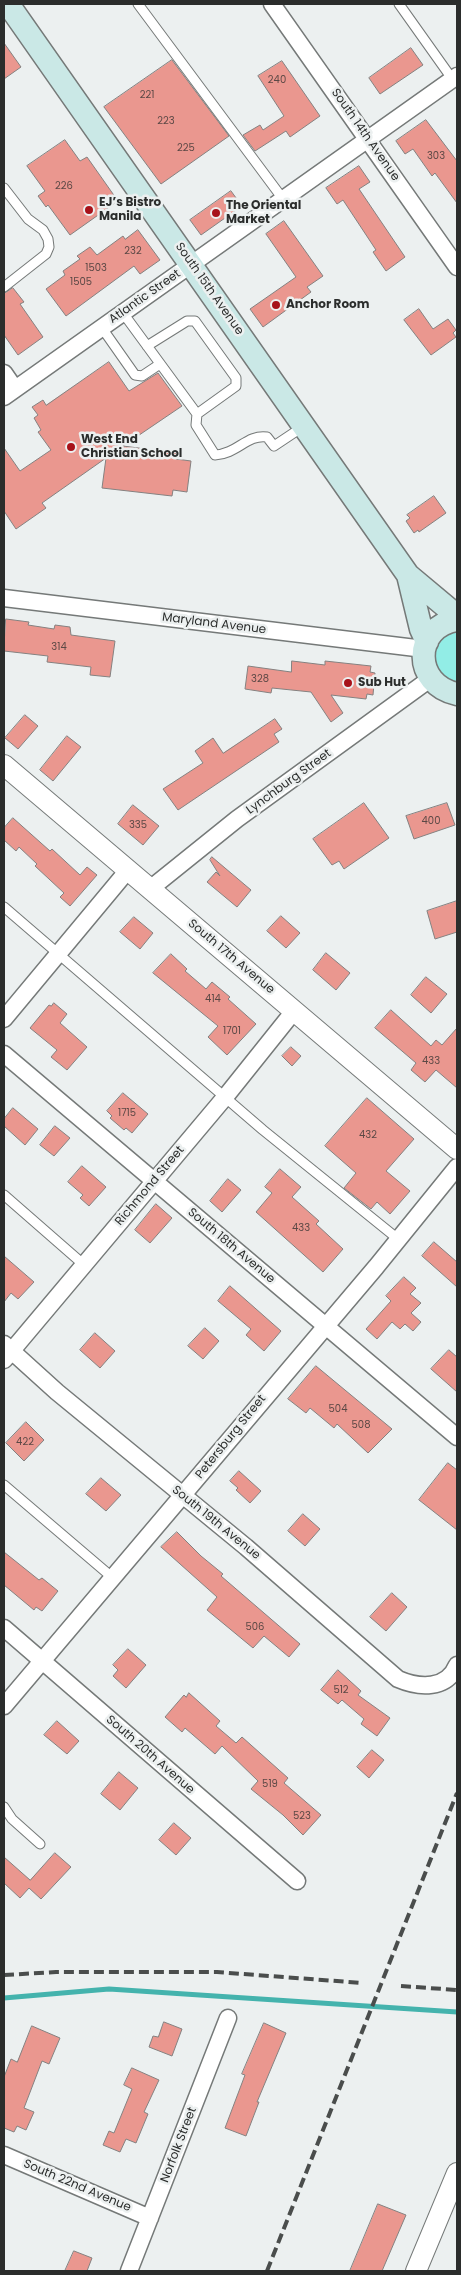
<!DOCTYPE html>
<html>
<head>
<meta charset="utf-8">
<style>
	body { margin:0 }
	#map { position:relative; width:461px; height:2275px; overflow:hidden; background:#ecf0f0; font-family:Poppins,sans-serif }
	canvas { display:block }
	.frame { position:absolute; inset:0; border:5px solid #2b2d2c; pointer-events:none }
</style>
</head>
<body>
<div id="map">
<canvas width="461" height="2275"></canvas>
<div class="frame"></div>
</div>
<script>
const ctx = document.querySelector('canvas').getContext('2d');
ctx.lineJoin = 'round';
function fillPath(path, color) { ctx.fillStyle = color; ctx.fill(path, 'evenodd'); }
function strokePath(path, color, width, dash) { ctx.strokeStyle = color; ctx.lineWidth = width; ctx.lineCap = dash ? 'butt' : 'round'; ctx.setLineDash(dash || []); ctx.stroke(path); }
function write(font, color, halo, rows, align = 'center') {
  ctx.font = font + ' Poppins,sans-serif'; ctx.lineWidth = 5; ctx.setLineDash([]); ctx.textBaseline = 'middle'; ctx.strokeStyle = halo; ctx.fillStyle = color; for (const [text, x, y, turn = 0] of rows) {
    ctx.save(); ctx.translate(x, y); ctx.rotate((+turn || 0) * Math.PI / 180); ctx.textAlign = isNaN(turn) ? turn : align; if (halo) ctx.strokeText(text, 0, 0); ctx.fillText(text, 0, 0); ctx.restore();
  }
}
fillPath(new Path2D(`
	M457 627V689L441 680 432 655 438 639Z`), '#92ede6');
strokePath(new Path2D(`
	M4 1998 109 1989 457 2012`), '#44b3ad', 5);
const building = new Path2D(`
	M4 43 21 67 4 79Z
	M411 48 423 65 380 94 369 78Z
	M172 60 229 136 161 184 104 107Z
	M282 61 320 116 290 137 286 131 255 151 243 135 260 125 263 130 284 116 258 76Z
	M426 120 457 161V203L435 173 432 176 413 149 405 154 396 141Z
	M65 140 80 161 87 157 118 201 70 235 48 205 46 207 38 196 45 191 27 166Z
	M359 166 370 182 359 189 405 257 386 271 373 252 376 250 343 200 337 204 326 188Z
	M231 191 242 206 201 235 190 220Z
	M284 221 323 276 307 287 311 292 263 327 250 309 296 277 266 234Z
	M138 230 160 260 140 274 134 266 66 316 46 289 65 275 63 271 80 259 77 256 90 247 97 255 123 236 125 239Z
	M13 288 24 302 20 304 43 337 18 355 4 335V294Z
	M419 309 433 329 448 319 456 330 453 333 456 337 431 355 404 320Z
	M109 362 129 391 158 373 182 406 123 446 177 453 176 459 191 461 187 492 173 490 172 496 102 488 106 458 42 503 46 508 16 529 4 511V448L20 471 51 450 38 432 41 430 34 418 38 415 32 407 43 400 46 405Z
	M434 496 446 513 419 532 418 530 414 533 406 521 410 518 407 515Z
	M6 619 29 622 28 625 54 629 55 625 70 627 71 635 115 641 110 677 90 675 91 667 47 662 48 656 4 651Z
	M292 661 325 665V661L371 666 370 672 375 673 373 695 367 694 366 699 331 695 343 713 331 722 311 692 272 688 271 693 245 689 248 666 291 672Z
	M25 715 38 726 18 749 5 738Z
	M275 719 282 729 274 734 279 742 178 810 163 789 203 763 195 751 213 738 223 753Z
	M67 736 81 747 53 781 40 770Z
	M364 803 389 838 344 869 339 861 332 865 313 839Z
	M447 803 455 825 414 839 406 816Z
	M133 805 159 826 143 845 118 824Z
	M13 818 50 851 52 849 80 875 87 867 97 875 70 906 60 897 64 893 35 866 37 864 19 847 16 851 4 840V828Z
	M212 857 251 890 237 907 207 882 216 872 220 876 210 860Z
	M457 901V932L435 939 427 911Z
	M281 916 300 933 286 948 267 931Z
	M134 917 153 933 140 949 120 932Z
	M326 953 350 973 336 990 313 970Z
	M171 954 187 969 185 971 206 989 212 982 230 997 228 999 256 1024 227 1055 208 1037 218 1026 153 973Z
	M426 977 447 994 431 1013 411 995Z
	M54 1003 67 1014 60 1023 87 1047 67 1070 51 1057 57 1050 30 1028 49 1005 51 1006Z
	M391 1010 431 1046 436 1040 442 1045 457 1028V1088L436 1070 425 1082 411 1070 416 1063 375 1028Z
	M291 1047 301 1056 292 1066 282 1056Z
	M123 1093 148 1114 132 1133 126 1128 124 1130 110 1118 112 1116 107 1111Z
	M367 1098 414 1139 386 1171 410 1191 390 1214 377 1202 371 1209 344 1188 356 1173 325 1146Z
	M13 1108 38 1129 25 1145 4 1126V1119Z
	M55 1126 70 1138 54 1156 40 1145Z
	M82 1166 106 1187 89 1206 80 1198 83 1195 68 1182Z
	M280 1169 301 1187 292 1197 319 1221 316 1224 343 1249 323 1272 256 1212 272 1193 265 1187Z
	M228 1179 241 1190 222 1212 210 1201Z
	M156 1204 172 1218 150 1243 135 1230Z
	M434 1242 457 1262V1287L422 1256Z
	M4 1256 34 1282 18 1299 11 1293 4 1302Z
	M404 1277 416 1288 410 1294 421 1303 411 1313 421 1322 413 1331 405 1324 400 1329 392 1322 377 1339 366 1329 391 1301 386 1296Z
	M230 1286 281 1331 264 1351 246 1335 251 1329 218 1301Z
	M205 1328 219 1341 203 1359 188 1346Z
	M95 1333 115 1351 100 1368 80 1350Z
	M449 1350 457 1357V1392L431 1369Z
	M316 1366 392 1429 368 1453 337 1424 334 1428 310 1408 306 1413 288 1399Z
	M26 1422 44 1440 24 1461 6 1443Z
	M448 1463 457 1470V1530L419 1500Z
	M239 1471 261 1491 250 1503 236 1490 238 1488 230 1481Z
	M101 1478 121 1495 106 1511 86 1494Z
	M303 1514 320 1529 305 1546 288 1531Z
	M177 1532 201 1556 223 1574 221 1576 300 1644 289 1657 264 1636 253 1648 207 1610 217 1597 161 1547Z
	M4 1552 39 1580 42 1578 58 1591 42 1611 36 1607 34 1610 4 1585Z
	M392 1593 407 1607 386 1631 370 1617Z
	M128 1649 146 1665 126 1688 113 1676 118 1670 113 1665Z
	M338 1670 361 1691 358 1695 390 1718 377 1736 361 1724 364 1719 342 1700 338 1704 321 1690Z
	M189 1693 220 1721 216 1726 236 1743 242 1737 288 1778 284 1783 321 1815 303 1835 283 1815 251 1789 258 1781 222 1746 215 1754 185 1728 182 1732 165 1717 184 1695 186 1697Z
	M57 1721 79 1741 67 1754 44 1735Z
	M372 1750 384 1760 369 1778 357 1767Z
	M119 1772 138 1788 120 1810 101 1794Z
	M174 1823 191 1838 176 1855 159 1840Z
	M55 1853 71 1867 41 1899 29 1888 20 1898 4 1883V1857L30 1880Z
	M164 2022 182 2029 172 2056 149 2047 153 2036 158 2037Z
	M264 2023 286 2033 257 2102H259L246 2136 225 2128 245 2075 242 2074Z
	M32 2026 60 2038 49 2064 42 2061 24 2108 34 2112 26 2130 17 2126 14 2132 4 2128V2077L11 2059 17 2062Z
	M132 2068 159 2080 144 2112 148 2114 136 2143 126 2139 120 2152 103 2145 109 2131 114 2133 132 2089 124 2085Z
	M378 2204 406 2215 382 2271H350Z
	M74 2251 92 2258 87 2271H65Z`);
fillPath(building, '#ea978f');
strokePath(building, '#848180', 1);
const service = new Path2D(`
	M138 4 283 199
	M399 4 453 80
	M4 188 28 219 43 230 48 239 49 247 46 254 4 287
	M123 313 197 414 196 425 215 455C237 454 247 434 267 437L274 446 304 426
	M102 328 135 375 142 376 160 364
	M147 346 187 321H195L236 378V386L197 414
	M4 907 263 1130 398 1239
	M4 1195 83 1264
	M4 1485 113 1578
	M4 1807 12 1819 40 1844`);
const minor = new Path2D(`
	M272 4 457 267
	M4 373 15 389
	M4 397 457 76
	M4 598 424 649
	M150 889 237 819 430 679
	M4 1019 128 870
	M4 1054 457 1437
	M4 1344 57 1392 246 1547 398 1679C419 1688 447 1690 457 1665
	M4 1360 226 1096 294 1011
	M4 1628 297 1881
	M4 1706 376 1267 457 1167
	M4 2155 150 2218
	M129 2271 228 2018`);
const tertiary = new Path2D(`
	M4 765 457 1149
	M416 2271 457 2173`);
const secondary = new Path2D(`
	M8 4 408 575 457 616
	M408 575 421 629 427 642
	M457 620C412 627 413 685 457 694`);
strokePath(service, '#757978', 11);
strokePath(minor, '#757978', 19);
strokePath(tertiary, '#757978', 22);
strokePath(secondary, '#757978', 25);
strokePath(service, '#fff', 9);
strokePath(minor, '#fff', 16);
strokePath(tertiary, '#fff', 20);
strokePath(secondary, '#cae8e6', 22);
strokePath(new Path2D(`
	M4 1975 56 1972H217L363 1983
	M401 1986 457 1990
	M267 2271 457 1793`), '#4a4d4c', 4, [10, 5]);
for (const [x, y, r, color] of [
	[89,210,5,"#a7121a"],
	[216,213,5,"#a7121a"],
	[276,305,5,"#a7121a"],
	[71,447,5,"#a7121a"],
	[348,683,5,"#a7121a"]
]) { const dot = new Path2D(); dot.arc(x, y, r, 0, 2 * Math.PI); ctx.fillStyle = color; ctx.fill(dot); strokePath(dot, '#ecf0f0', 2); }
write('10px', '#5b4845', null, [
	["240",277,80],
	["221",147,95],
	["223",166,121],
	["225",186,148],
	["303",436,156],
	["226",64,186],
	["232",133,251],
	["1503",96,268],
	["1505",81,282],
	["314",59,647],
	["328",260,679],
	["400",431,821],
	["335",138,825],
	["414",213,999],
	["1701",232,1031],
	["433",431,1061],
	["1715",127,1113],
	["432",368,1135],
	["433",301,1228],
	["504",338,1409],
	["508",361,1425],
	["422",25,1442],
	["506",255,1627],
	["512",341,1690],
	["519",270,1784],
	["523",302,1816]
]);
write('12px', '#2b2d2c', '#ecf0f0', [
	["South 14th Avenue",365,135,55],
	["South 15th Avenue",209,289,55],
	["Atlantic Street",145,297,-35],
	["Maryland Avenue",214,624,7],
	["Lynchburg Street",289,782,-36],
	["South 17th Avenue",231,957,40],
	["Richmond Street",150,1186,-50],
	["South 18th Avenue",231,1246,40],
	["Petersburg Street",231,1437,-51],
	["South 19th Avenue",216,1523,39],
	["South 20th Avenue",150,1755,41],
	["Norfolk Street",179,2145,-69],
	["South 22nd Avenue",77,2186,23]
]);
write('bold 12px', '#2b2d2c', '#ecf0f0', [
	["EJ’s Bistro",99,203],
	["Manila",99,217],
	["The Oriental",226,206],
	["Market",226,220],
	["Anchor Room",286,305],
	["West End",81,440],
	["Christian School",81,454],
	["Sub Hut",358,683]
], 'left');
</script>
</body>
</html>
